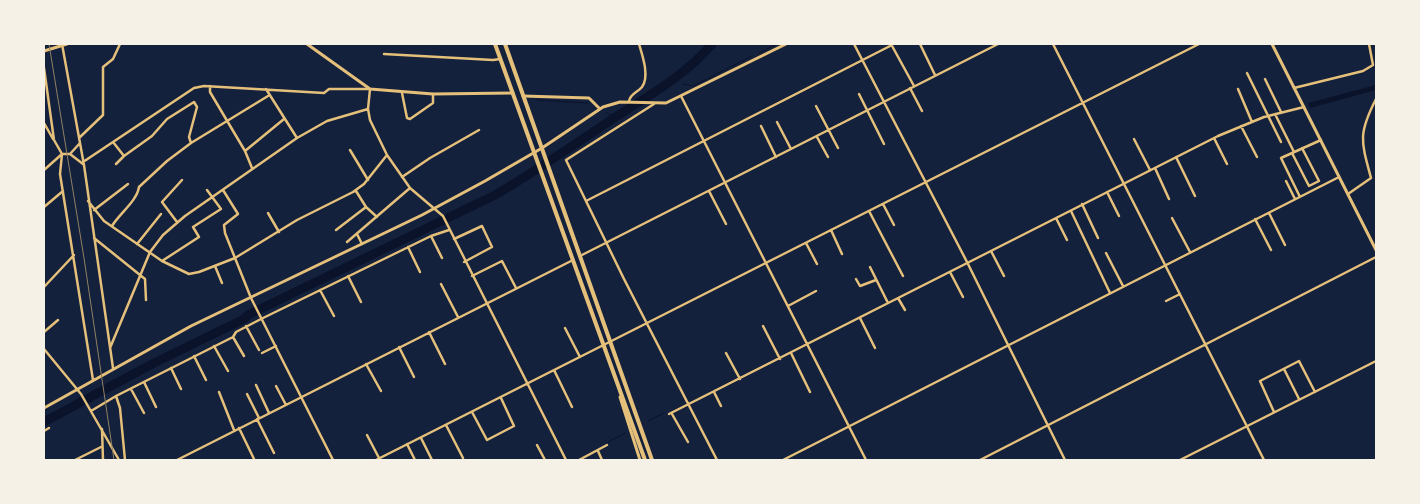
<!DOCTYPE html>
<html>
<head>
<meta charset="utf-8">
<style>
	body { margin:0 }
	#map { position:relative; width:1420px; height:504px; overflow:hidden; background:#14213d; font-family:"Fira Sans Condensed",sans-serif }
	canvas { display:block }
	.frame { position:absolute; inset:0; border:45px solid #f6f1e7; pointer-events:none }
</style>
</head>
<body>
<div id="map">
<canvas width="1420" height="504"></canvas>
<div class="frame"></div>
</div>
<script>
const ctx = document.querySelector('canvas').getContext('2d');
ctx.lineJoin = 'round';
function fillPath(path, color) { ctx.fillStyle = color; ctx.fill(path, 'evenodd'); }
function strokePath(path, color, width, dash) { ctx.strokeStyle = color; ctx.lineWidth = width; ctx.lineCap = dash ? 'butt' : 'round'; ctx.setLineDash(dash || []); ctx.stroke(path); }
fillPath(new Path2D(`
	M1376 85V90L1310 108 1308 103Z`), '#0b132b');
strokePath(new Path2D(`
	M759 53 777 44
	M683 84 693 86 752 56
	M536 100 588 103
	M607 113 616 117
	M648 421 664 413
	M608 442 625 433`), '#0b132b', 1);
strokePath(new Path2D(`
	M44 422 154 363 244 319 248 315 495 195C536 171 575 144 614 118 648 96 686 75 712 44`), '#0b132b', 9);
strokePath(new Path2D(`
	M62 44 84 165 113 368
	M854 44 967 262 1065 460
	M891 44 914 86
	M920 44 935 75
	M1053 44 1264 460
	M384 54 493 60 500 59
	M44 68 54 140 62 154 60 174 93 380
	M1247 73 1281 142
	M1265 79 1281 112
	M210 86V92L245 151 252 168
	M910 88 922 111
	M1294 88 1363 71 1373 65 1369 44
	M266 89 297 138
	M1238 89 1252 122
	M402 93 407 118 410 119 433 103V94
	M859 94 884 144
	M681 96 866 460
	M629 101C631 93 637 93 642 87 650 76 642 54 639 44
	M654 104 566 160 624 279 717 460
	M816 106 838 148
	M1275 114 1294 152
	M777 122 791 149
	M44 123 53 139
	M761 126 776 157
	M1241 126 1257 157
	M817 137 828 157
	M79 138 103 115V67L113 59 120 44
	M1214 138 1227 164
	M1134 139 1150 170
	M113 142 124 156
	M350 150 368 180
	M245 151 284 119
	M1292 153 1309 186 1319 181 1302 148
	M70 154 83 164
	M1176 157 1195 196
	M83 162 194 88 204 86 324 93 329 89H370L368 109 370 120 387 155 410 188 443 216 566 460
	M116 164 124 156 152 136 167 119 194 102 197 107 189 137 191 143
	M1155 168 1169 199
	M44 170 62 154H70L80 143
	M402 177 430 158 479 130
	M1286 181 1295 199
	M223 190 238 214 224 225 225 233 251 298 333 460
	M356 191 366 207 377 217
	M709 191 726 224
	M1107 192 1119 216
	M1348 194 1371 178C1361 141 1358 134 1376 99
	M1300 197 1281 158 1321 140
	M88 201 104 221 162 261 189 274 199 272 235 258 297 220 353 192 364 184 387 155
	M586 201 892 45
	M883 204 894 225
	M1082 204 1098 238
	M44 207 63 191
	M94 210 128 184
	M869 211 903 276
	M1071 211 1110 293
	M268 213 279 232
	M1269 213 1285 245
	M1056 218 1067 240
	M1172 218 1190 252
	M1255 219 1271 250
	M177 222 162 202 182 180
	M112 226C119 214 137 201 139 187L167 161 191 143 268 96
	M336 230 366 207
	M831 230 842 254
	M357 234 362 244
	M431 236 442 258
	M94 238 145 279 146 300
	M454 239 482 226 492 247 464 262
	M347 242 410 188
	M806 243 817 264
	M137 244 161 214
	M408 247 420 272
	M991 251 1004 276
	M1106 253 1123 286
	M580 256 998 44
	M162 261 199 237 193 227 221 209 207 190
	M215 266 222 283
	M870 267 888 303
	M950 272 963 297
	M348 276 361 302
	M472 276 502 261 516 288
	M856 279 860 286 876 280
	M441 284 458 317
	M44 287 74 255
	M320 290 334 316
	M898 298 905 310
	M1166 301 1180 294
	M788 306 816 291
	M860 318 875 348
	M246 326 259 350
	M763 326 780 359
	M565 328 580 357
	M44 332 58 320
	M429 332 445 364
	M233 337 244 356
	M214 346 228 371
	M399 347 414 377
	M110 348 150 252 163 235 185 216 297 138 327 121 368 109
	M44 349 81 394 119 460
	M262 353 276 346
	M726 353 740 379
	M791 353 810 392
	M194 356 206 380
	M366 364 381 391
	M171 368 181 389
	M1284 369 1299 399
	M554 370 572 407
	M144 382 156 407
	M256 385 269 413
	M276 386 286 405
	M131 389 144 413
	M219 392 234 430
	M714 392 721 406
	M247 394 259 418
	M91 411 116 396
	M472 412 487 440 514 426 501 398
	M1274 412 1260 381 1299 361 1315 392
	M669 414 1218 136 1264 117 1304 107
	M672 414 688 442
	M257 419 274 453
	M446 425 463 458
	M239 428 254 459
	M102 429 103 460
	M44 431 49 428
	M367 435 379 458
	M421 438 432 460
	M407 444 415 460
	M537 445 545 460
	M598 451 602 460
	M75 460 101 447
	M125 460 120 408 116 396 233 337 236 332 261 319 431 236 449 230
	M177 460 573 260
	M376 460 1199 44
	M579 460 607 445
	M783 460 1339 177
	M980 460 1376 257
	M1180 460 1376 361`), '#e5c07b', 2.5);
strokePath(new Path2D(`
	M307 44 370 89 433 94 513 93
	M44 51 67 44
	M523 96 589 98 600 109
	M620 397 640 460
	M44 408 191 326 422 215 485 181 542 148 603 107 620 102 666 103 786 44`), '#e5c07b', 3);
strokePath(new Path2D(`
	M1272 44 1376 250`), '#e5c07b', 3);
strokePath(new Path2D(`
	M495 44 645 460
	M505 44 652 460`), '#e5c07b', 4);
strokePath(new Path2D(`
	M49 44 84 258 114 460`), '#918062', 1);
</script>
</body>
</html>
